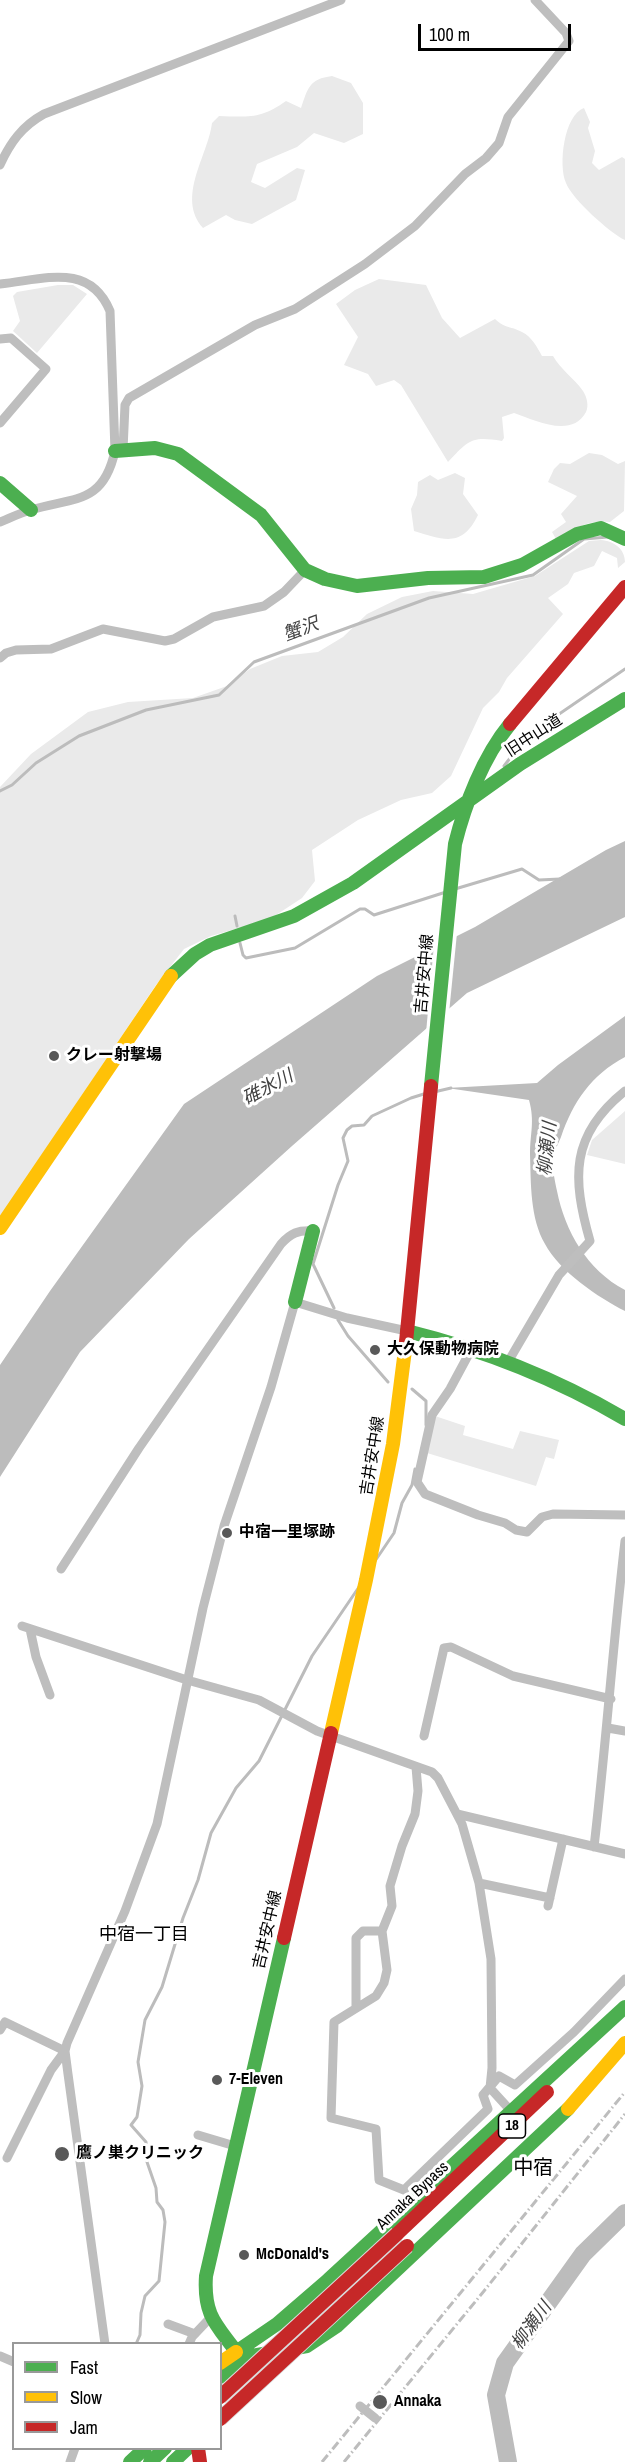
<!DOCTYPE html>
<html>
<head>
<meta charset="utf-8">
<style>
	body { margin:0 }
	#map { position:relative; width:625px; height:2462px; overflow:hidden; background:#fff; font-family:"Archivo Narrow",sans-serif }
	canvas { display:block }
	.legend { position:absolute; left:12px; top:2342px; width:210px; height:108px; box-sizing:border-box; background:#fff; border:2px solid #999; margin:0; padding:8px 10px; list-style:none; font-size:18px; color:#000 }
	.legend li { display:flex; align-items:center; gap:12px; height:30px }
	.legend b { width:30px; border:2px solid #999 }
	.scale { position:absolute; left:418px; top:24px; width:153px; height:27px; box-sizing:border-box; border:3px solid #000; border-top:0; padding-left:8px; font-size:18px; line-height:21px; white-space:nowrap; color:#000; -webkit-text-stroke:4px #fff; paint-order:stroke }
</style>
</head>
<body>
<div id="map">
<canvas width="625" height="2462"></canvas>
<ul class="legend">
<li><b style="height:8px;background:#4caf50"></b>Fast</li>
<li><b style="height:8px;background:#ffc107"></b>Slow</li>
<li><b style="height:8px;background:#c62828"></b>Jam</li>
</ul>
<div class="scale">100 m</div>
</div>
<script>
const ctx = document.querySelector('canvas').getContext('2d');
ctx.lineJoin = 'round';
function fillPath(path, color) { ctx.fillStyle = color; ctx.fill(path, 'evenodd'); }
function strokePath(path, color, width, dash) { ctx.strokeStyle = color; ctx.lineWidth = width; ctx.lineCap = dash ? 'butt' : 'round'; ctx.setLineDash(dash || []); ctx.stroke(path); }
function write(font, color, halo, rows, align = 'center') {
  ctx.font = font + ' "Archivo Narrow","Noto Sans JP",sans-serif'; ctx.lineWidth = 6; ctx.setLineDash([]); ctx.textBaseline = 'middle'; ctx.strokeStyle = halo; ctx.fillStyle = color; for (const [text, x, y, turn = 0] of rows) {
    ctx.save(); ctx.translate(x, y); ctx.rotate((+turn || 0) * Math.PI / 180); ctx.textAlign = isNaN(turn) ? turn : align; if (halo) ctx.strokeText(text, 0, 0); ctx.fillText(text, 0, 0); ctx.restore();
  }
}
fillPath(new Path2D(`
	M332 76 351 83 363 103V134L344 143 314 133 297 147 257 164 251 182 265 188 297 168 305 170 296 200 252 224 235 220 226 215 203 228C176 197 208 156 212 123L219 116C248 117 261 119 286 101L301 108C308 88 309 79 332 76Z
	M584 108 590 122 588 128 595 151 592 163 599 170 622 157 625 159V240C610 233 572 199 566 183 558 165 564 115 584 108Z
	M379 279 426 285 442 318 460 338 495 319C506 329 511 326 522 332 532 337 537 347 542 356H553C561 370 574 378 583 391 587 397 589 406 586 412 572 439 534 420 514 413L502 417 504 438 502 441C471 436 469 440 448 462L401 385 394 380 376 386 368 374 344 365 358 337 336 304 355 290Z
	M58 285H73L87 294 37 353 13 331 20 321 13 296 17 292Z
	M589 453 602 455 618 464 625 461 624 511 610 522C589 519 573 529 556 539L552 532 566 522 561 514 577 496 548 482 554 469 560 463 570 464Z
	M455 473 465 478 463 494 478 515C462 548 444 540 414 531L411 509 417 495 418 482 430 475 438 480Z
	M601 540C614 541 625 549 625 562L618 568 617 558 602 551 594 566 574 573 568 584 548 598 563 614 507 678 499 692 483 708 451 776 432 793 401 800 358 820 312 850 315 881 302 898 270 919 211 936 184 949 156 985 0 1217V787L31 754 88 712 128 702 193 698 227 686 250 669 282 656 318 652 343 637 367 614 402 597 433 591 473 594 535 576 589 541Z
	M625 1111V1164L587 1155 592 1140Z
	M435 1416 465 1426 463 1435 513 1449 520 1431 559 1440 554 1459 546 1457 536 1486 427 1453Z`), '#eaeaea');
fillPath(new Path2D(`
	M625 841V917L467 993 292 1146 189 1239 80 1352 0 1477V1365L50 1291 184 1104 377 976 475 927 606 850Z
	M625 1016V1057C591 1075 573 1102 561 1137 558 1144 554 1152 553 1159 552 1169 555 1181 557 1191 565 1231 587 1270 625 1290V1311C599 1298 559 1271 545 1244 530 1218 531 1184 530 1154 530 1133 535 1122 529 1100L447 1088 537 1083 558 1065Z`), '#bcbcbc');
fillPath(new Path2D(`
	M457 933 449 1013 426 1033 434 944Z`), '#fff');
strokePath(new Path2D(`
	M504 766 527 736 625 669
	M0 791 12 785 36 763 79 736 146 710 219 695 254 662 429 598 533 575 584 539 608 537
	M455 889 522 869 539 880 560 879
	M235 916 237 926
	M240 943 243 955 246 958 295 948 360 909H365L374 915 446 892
	M434 1092 451 1088
	M334 1308 313 1264 338 1185 348 1161 343 1138 347 1130 352 1126 364 1125 372 1116 411 1098 427 1093
	M338 1320 348 1336 388 1382
	M412 1389 426 1401V1425
	M375 1561 394 1533 402 1503 412 1485 415 1469
	M136 2344 140 2335 141 2313 145 2296 159 2281 165 2222 163 2210 157 2202 156 2188 147 2162 146 2142 131 2125 137 2117 142 2086 138 2062 145 2020 162 1987 183 1918 198 1880 211 1833 236 1788 259 1761 312 1656 359 1587`), '#bcbcbc', 3);
strokePath(new Path2D(`
	M508 2462 496 2395 505 2363 583 2254 625 2213`), '#bcbcbc', 18);
strokePath(new Path2D(`
	M0 165C10 143 22 126 44 114L341 0
	M0 284C42 280 89 261 110 311L115 451C103 505 74 497 31 510 20 513 10 518 0 522
	M0 339 11 338 46 369 0 423
	M123 450 125 405 129 398 255 325 295 309 365 264 415 226 465 174 486 158 499 143 508 117 569 41 566 33 535 0
	M0 658 6 653 16 650 51 649 103 629 165 641 174 639 213 617 264 606 284 592 305 570
	M471 1350 450 1389 432 1415 417 1482 425 1494 478 1515 505 1523 516 1530 527 1532 542 1517 553 1514 625 1515
	M508 1362 559 1275 590 1241C572 1178 570 1135 625 1091
	M61 1569 139 1448 281 1244C291 1233 298 1230 313 1231
	M22 1626 187 1680 259 1700 317 1731 432 1772 438 1778 462 1824 479 1883 491 1959 492 2068 490 2088 511 2111
	M30 1629 36 1657 50 1695
	M608 1728 625 1731
	M424 1736 444 1648 451 1647 513 1676 611 1699
	M416 1767 418 1791 415 1814 402 1846 390 1886 392 1906 382 1931 387 1970 384 1983 376 1996 334 2022 331 2118 376 2129 379 2180 404 2190 488 2109 483 2095 499 2076 515 2085 574 2032 625 1979
	M457 1814 625 1854
	M594 1847C606 1745 613 1643 625 1541
	M479 1883 550 1898
	M548 1906 563 1839
	M356 2007V1938L363 1931H382
	M0 2030 5 2022 65 2051
	M198 2135 235 2146
	M7 2158 51 2070 65 2051
	M168 2324 195 2334
	M105 2344 68 2074 65 2051 67 2043 125 1911 157 1824 203 1608 224 1526 271 1387 295 1302 347 1318 407 1331
	M189 2344 192 2337 210 2318
	M0 2356 14 2362
	M70 2462 75 2448`), '#bebebe', 9);
strokePath(new Path2D(`
	M115 451 155 448 178 454 261 515 305 570 325 579 357 586 428 578 484 577 522 565 577 534 601 528 625 539
	M0 483 31 510
	M171 976 195 954 210 945 294 916 353 883 520 764 625 699
	M431 1086 455 844C465 804 483 757 510 724
	M295 1302 313 1231
	M407 1331C484 1350 557 1379 625 1419
	M236 2352 277 2324 328 2280 625 2007
	M241 2358 307 2346 337 2326 568 2109
	M242 2360C220 2327 203 2320 206 2276L284 1938
	M220 2377 241 2358
	M130 2462 145 2448
	M150 2462 165 2448
	M173 2462 188 2448`), '#4caf50', 14);
strokePath(new Path2D(`
	M0 1228 171 976
	M331 1733 366 1580 393 1444 406 1342
	M568 2109 625 2043
	M220 2363 236 2352`), '#ffc107', 14);
strokePath(new Path2D(`
	M510 724 625 587
	M406 1342 431 1086
	M284 1938 331 1733
	M397 2234 547 2092
	M198 2448 200 2462`), '#c62828', 14);
strokePath(new Path2D(`
	M322 2462 625 2092
	M344 2462 484 2291 625 2114`), '#bdbdbd', 3, [9, 3, 1.5, 3]);
const jamBridge = new Path2D(`
	M220 2397 397 2234
	M220 2419 407 2246`);
strokePath(jamBridge, '#dbdbdb', 16, []);
strokePath(new Path2D(`
	M360 2406 375 2418`), '#bebebe', 9);
strokePath(jamBridge, '#c62828', 14);
for (const [x, y, r, color] of [
	[54,1056,6,"#595959"],
	[375,1350,6,"#595959"],
	[227,1533,6,"#595959"],
	[217,2080,6,"#595959"],
	[62,2154,8,"#595959"],
	[244,2255,6,"#595959"],
	[380,2402,8,"#595959"]
]) { const dot = new Path2D(); dot.arc(x, y, r, 0, 2 * Math.PI); ctx.fillStyle = color; ctx.fill(dot); strokePath(dot, '#fff', 2); }
for (const [x, y, w] of [
	[512,2126,27]
]) { const box = new Path2D(); box.roundRect(x - w / 2, y - 12, w, 24, 4.5); ctx.fillStyle = '#fff'; ctx.fill(box); strokePath(box, '#000', 1.5); }
write('bold 15px', '#000', null, [
	["18",512,2126]
]);
write('16px', '#000', '#fff', [
	["旧中山道",534,736,-33],
	["吉井安中線",425,974,-85],
	["吉井安中線",373,1456,-81],
	["吉井安中線",268,1930,-77],
	["Annaka Bypass",413,2196,-43]
]);
write('bold 16px', '#000', '#fff', [
	["クレー射撃場",66,1056],
	["大久保動物病院",387,1350],
	["中宿一里塚跡",239,1533],
	["7-Eleven",229,2080],
	["鷹ノ巣クリニック",76,2154],
	["McDonald's",256,2255],
	["Annaka",394,2402]
], 'left');
write('italic 18px', '#414141', '#fff', [
	["蟹沢",301,630,-20],
	["碓氷川",268,1088,-28],
	["柳瀬川",548,1149,-84],
	["柳瀬川",532,2326,-54]
]);
write('18px', '#000', '#fff', [
	["中宿一丁目",144,1935]
]);
write('20px', '#000', '#fff', [
	["中宿",533,2169]
]);
</script>
</body>
</html>
